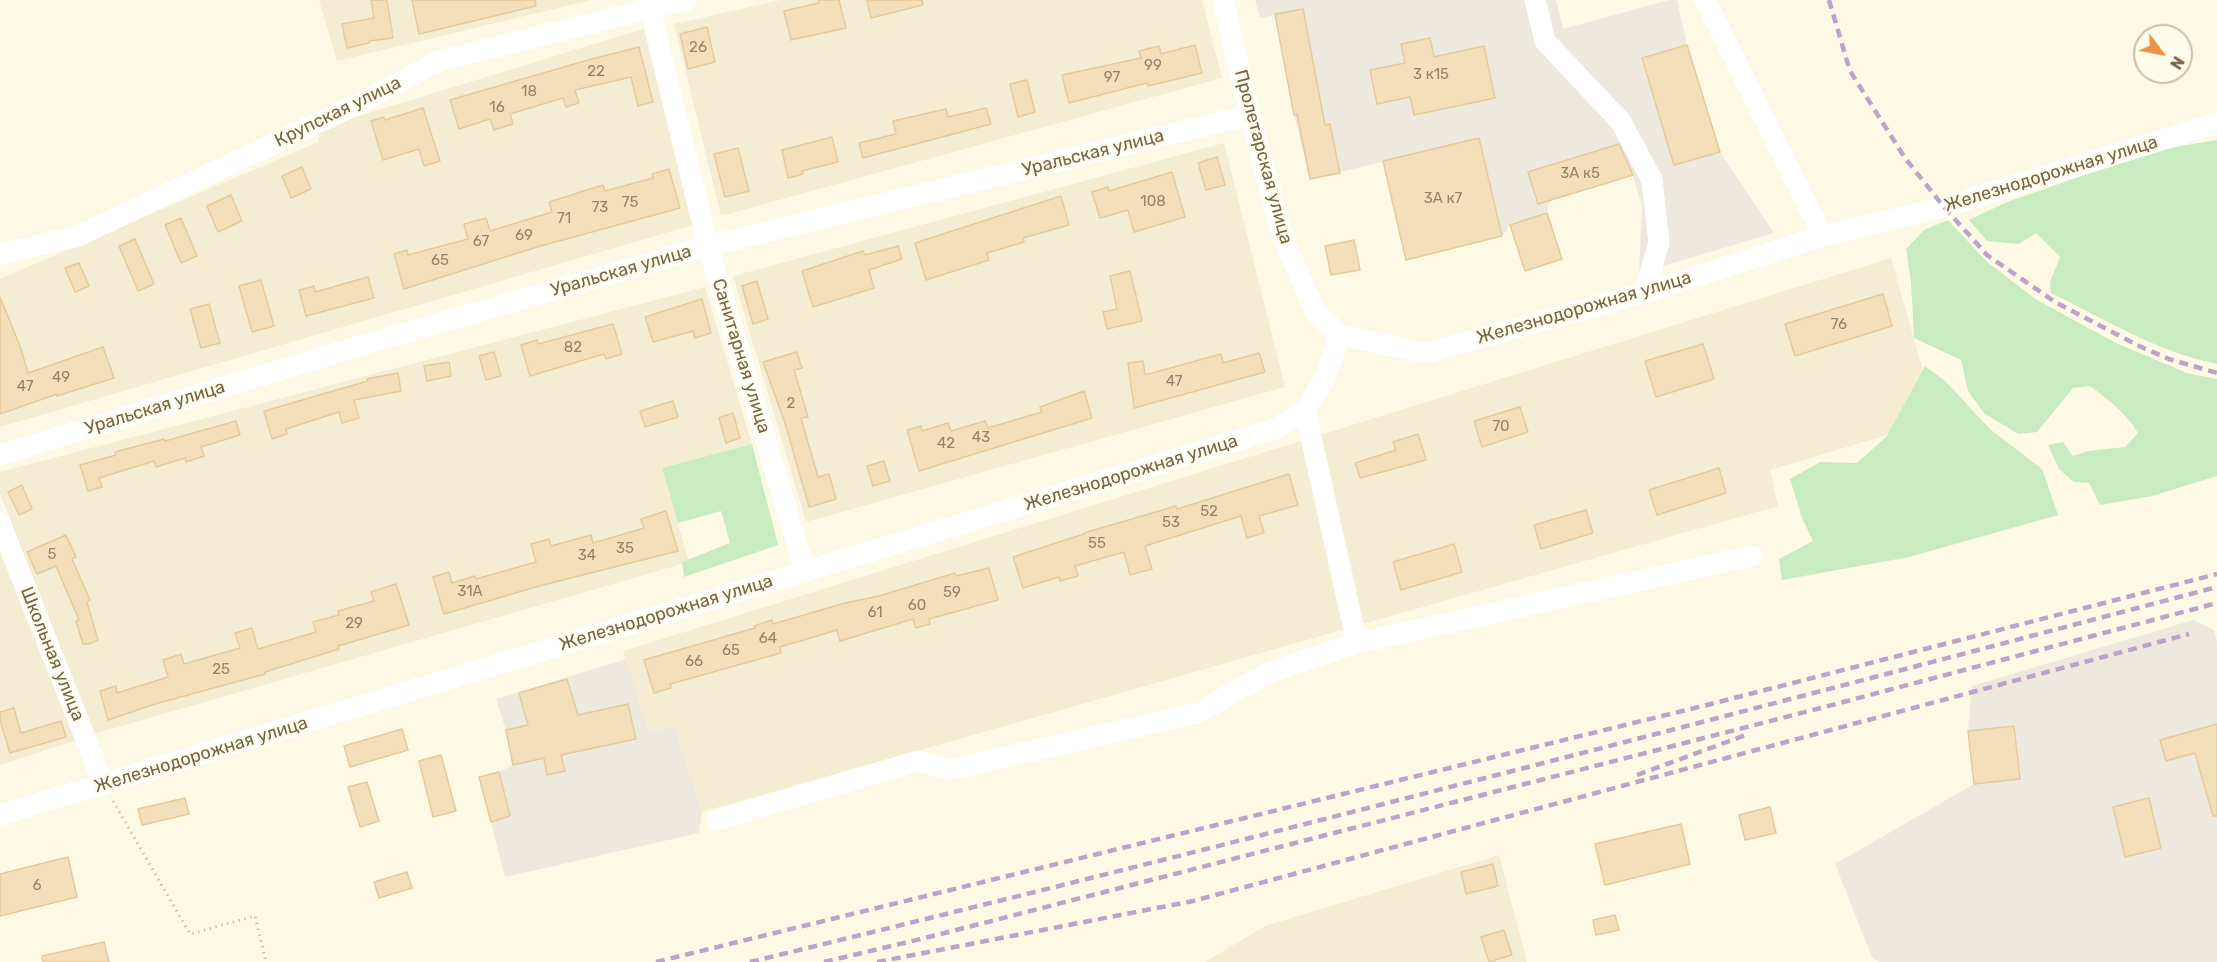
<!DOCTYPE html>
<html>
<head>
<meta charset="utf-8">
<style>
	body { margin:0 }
	#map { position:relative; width:2217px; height:962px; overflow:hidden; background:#fdf9e5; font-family:Rubik,sans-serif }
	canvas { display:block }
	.north { position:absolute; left:2133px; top:24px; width:60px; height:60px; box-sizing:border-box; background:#fffcec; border:2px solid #c9bfab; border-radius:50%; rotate:122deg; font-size:16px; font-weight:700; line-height:24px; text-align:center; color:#776449 }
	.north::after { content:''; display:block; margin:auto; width:21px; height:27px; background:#eb9245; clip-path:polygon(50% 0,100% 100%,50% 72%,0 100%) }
</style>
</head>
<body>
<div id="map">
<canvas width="2217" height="962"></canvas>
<div class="north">N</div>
</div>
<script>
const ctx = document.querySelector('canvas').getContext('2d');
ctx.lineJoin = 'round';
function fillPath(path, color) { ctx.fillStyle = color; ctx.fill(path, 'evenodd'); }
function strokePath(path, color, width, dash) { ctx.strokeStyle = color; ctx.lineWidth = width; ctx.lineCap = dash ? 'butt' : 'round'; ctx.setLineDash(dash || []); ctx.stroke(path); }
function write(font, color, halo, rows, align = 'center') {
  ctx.font = font + ' Rubik,sans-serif'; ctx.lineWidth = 5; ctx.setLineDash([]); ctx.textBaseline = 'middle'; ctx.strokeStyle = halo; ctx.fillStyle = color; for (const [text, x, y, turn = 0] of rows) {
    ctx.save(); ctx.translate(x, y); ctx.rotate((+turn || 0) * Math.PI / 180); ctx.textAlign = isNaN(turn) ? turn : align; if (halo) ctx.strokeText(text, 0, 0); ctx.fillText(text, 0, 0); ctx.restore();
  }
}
fillPath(new Path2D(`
	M319 0H592L337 61Z
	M781 0H1202L1222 78 721 216 674 24Z
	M646 28 693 225 0 427V279L318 142 320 128Z
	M1224 143 1285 387 806 522 733 276Z
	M1891 258 1937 420 1770 470 1778 506 702 812 675 727 648 731 623 651Z
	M705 287 752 444 662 468 689 562 94 734 0 494V472Z
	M0 542 77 740 0 765Z
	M1499 855 1527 962H1205L1265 926Z`), '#f5edd3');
fillPath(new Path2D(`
	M1255 0H1556L1563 29 1669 0H1677L1687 45 1720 152 1774 233 1639 273 1642 204 1632 175 1550 200 1547 213 1510 225 1502 236 1406 260 1383 162 1310 179 1294 115 1275 15 1260 18Z
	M2193 620 2214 630 2217 642V962H1879L1872 957 1835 864 1974 784 1968 731 1972 686Z
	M626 659 648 731 675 727 702 812 699 833 505 877 479 777 499 772 513 765 506 730 496 699Z`), '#ede9df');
fillPath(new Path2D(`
	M2217 140V364C2155 351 2107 320 2051 293L2050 282 2060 257 2036 233 2019 244 1987 241 1969 220 2007 202 2156 150Z
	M1948 220 1987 262 2037 300 2116 343 2187 373 2217 379V476L2152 496 2100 505 2089 483 2074 482 2059 469 2048 445 2063 442 2073 456 2088 451 2125 447 2138 433C2126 413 2109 400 2090 386L2073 388 2037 432 2018 434 1984 413 1968 391 1961 360 1914 338 1911 282 1906 249 1924 230Z
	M1925 366 1945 381 1991 430 2042 469 2058 515 1909 557 1782 580 1779 559 1813 541 1802 518 1790 479 1820 462 1857 463 1887 436Z
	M752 444 778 545 684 577 682 562 730 543 721 511 678 523 662 468Z`), '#c9ebc2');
const building = new Path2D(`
	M371 0H387L393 38 369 41V43L347 48 342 24 374 18Z
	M412 0H535L536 6 419 34Z
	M818 0H839L846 28 791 40 784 11 819 3Z
	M867 0H922L923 5 871 18Z
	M1303 9 1325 125 1330 124 1340 173 1310 179 1297 114 1294 115 1275 14Z
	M707 27 715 62 688 69 680 34Z
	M1430 38 1434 57 1484 46 1495 98 1414 115 1410 97 1377 104 1370 70 1405 63 1401 44Z
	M1195 45 1202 73 1148 86 1147 83 1069 103 1062 75 1141 58 1139 51 1159 46 1161 54Z
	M1687 45 1720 152 1674 165 1642 58Z
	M639 47 653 102 638 106 631 77 575 90 579 103 566 107 563 98 510 114 513 124 494 130 490 119 459 129 450 100 588 60Z
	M1027 80 1035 112 1018 117 1010 84Z
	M423 108 440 161 424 166 419 149 383 160 371 121 384 117 385 120Z
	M986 108 991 124 863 158 859 143 896 134 893 121 946 109 948 117Z
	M832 137 838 162 802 171 803 174 788 178 782 150Z
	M1479 138 1502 236 1406 260 1383 161Z
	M1619 144 1633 175 1538 204 1528 172Z
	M738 148 749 191 725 197 714 154Z
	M1217 157 1225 185 1206 190 1198 163Z
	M302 167 311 189 291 198 282 176Z
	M669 169 680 208 537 247 404 289 394 254 407 250 408 255 468 239 464 224 486 218 490 231 552 212 549 202 603 185 605 191 653 178 652 174Z
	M1172 172 1185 217 1134 232 1128 210 1100 218 1092 192 1108 187 1109 191Z
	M231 195 242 221 218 232 207 206Z
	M1061 196 1069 225 1023 238 1024 242 987 253 989 260 926 280 915 243Z
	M1547 213 1562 259 1525 271 1510 225Z
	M181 218 197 256 181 263 165 225Z
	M135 239 154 284 138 291 119 246Z
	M1354 240 1360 270 1331 275 1325 246Z
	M898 246 902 259 869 270 874 288 813 307 802 271 863 251 865 255Z
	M79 263 89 286 75 292 65 268Z
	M1130 271 1142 321 1107 329 1103 312 1117 309 1110 276Z
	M368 277 374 298 306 316 299 290 314 286 315 292Z
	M261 280 274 326 252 332 239 286Z
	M757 281 768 319 753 324 742 286Z
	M1883 294 1892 326 1795 356 1785 324Z
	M0 297 20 346 28 373 103 347 114 378 57 396V394L0 414Z
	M702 299 711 333 695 338 693 331 653 342 645 317Z
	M209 304 220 343 201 348 190 309Z
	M613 324 622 354 606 359 604 354 530 376 521 345 537 340 538 344Z
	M1703 344 1714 379 1656 397 1645 361Z
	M494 352 501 376 486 380 479 356Z
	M797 352 802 368 794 370 808 417 801 418 818 477 829 474 836 499 809 507 785 423 763 362Z
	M1259 353 1265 372 1134 408 1128 363 1143 361 1145 375 1221 354 1223 363Z
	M449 362 451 376 427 381 424 366Z
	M398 373 401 391 354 400 359 418 342 423 339 412 286 429 287 434 272 439 264 411 368 381 367 379Z
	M1084 391 1092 418 919 471 907 430 921 426 922 431 948 423 951 431 985 421 988 428 1042 412 1040 407Z
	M673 401 678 417 645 427 640 411Z
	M1520 407 1528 432 1482 447 1474 421Z
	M733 413 740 438 726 443 719 418Z
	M236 421 240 435 201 447 204 456 186 462 185 458 156 467 154 461 99 478 102 487 88 491 80 465 116 455 115 452 130 448 164 439 165 441Z
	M1418 434 1426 460 1360 478 1355 463 1396 450 1393 442Z
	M884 461 890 481 873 486 867 466Z
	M1719 468 1726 493 1657 515 1649 490Z
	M1289 474 1298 505 1259 516 1264 533 1247 538 1241 516 1145 546 1152 569 1130 575 1124 552 1075 566 1078 576 1060 581 1059 577 1023 588 1013 557 1084 534V533L1176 506 1177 509Z
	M22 485 32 509 19 515 8 492Z
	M1586 510 1593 533 1541 549 1534 525Z
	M666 511 678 551 543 585 444 614 433 577 449 572 452 583 475 576 476 579 536 562 531 544 549 539 551 546 591 535 593 543 644 528 641 519Z
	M66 535 76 557 72 559 90 600 87 602 98 640 89 644H83L76 621 79 620 56 566 37 574 27 552Z
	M1454 544 1462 572 1401 590 1393 562Z
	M989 568 998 600 929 619 930 624 916 628 913 619 840 641 837 630 780 647 781 653 670 684 671 688 654 693 644 660 755 628 754 626 772 620 773 624 845 603 879 596 955 573 956 576Z
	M396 584 409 625 338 646 339 649 265 672V674L155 704 108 720 100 691 116 686 117 693 168 677 163 660 181 654 184 664 240 648 235 633 252 628 258 649 316 632 313 622 339 615 338 611 374 601 371 592Z
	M567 679 578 715 628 704 636 739 561 755 565 771 547 775 544 758 513 765 506 730 528 725 519 693Z
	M14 708 21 733 61 721 66 737 10 753 0 720V712Z
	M2217 724V816H2213L2195 753 2166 761 2160 740Z
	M2014 726 2020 779 1974 784 1968 731Z
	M402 729 408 750 350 767 344 746Z
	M441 755 456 811 433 817 419 761Z
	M499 772 510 816 491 822 479 777Z
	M367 782 379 821 360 827 348 787Z
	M185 798 189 814 142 825 138 809Z
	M2149 798 2161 848 2125 857 2113 807Z
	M1770 807 1776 833 1745 840 1739 815Z
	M1681 824 1690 864 1605 885 1595 844Z
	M68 857 77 897 0 916V874Z
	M1493 864 1498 886 1466 894 1461 872Z
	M407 872 412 888 379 898 374 882Z
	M1615 915 1619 930 1596 935 1593 920Z
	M1504 930 1512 955 1489 962 1481 937Z
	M104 942 109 962H43L42 956Z`);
fillPath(building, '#f4dfbb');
strokePath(building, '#e7ca9b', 1.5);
strokePath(new Path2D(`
	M113 801 190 934 255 916 266 962`), '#d9c39e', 3, [1.5, 4.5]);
strokePath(new Path2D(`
	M648 0 708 246 805 571
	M1223 0 1250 115 1283 238 1316 313 1340 335
	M1535 0 1545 41 1621 122 1652 180 1659 243 1644 293
	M1704 0 1708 5 1823 236
	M0 254 78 236 366 100 439 61 686 0
	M1340 335 1426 353 1644 293 1823 236 1944 207 2217 123
	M1305 410 1357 643
	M0 455 356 347 708 246 1250 115
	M0 523 104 785
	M0 815 1275 429 1305 410 1325 378 1340 335
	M717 820 918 761 949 770 1197 713 1268 673 1357 643 1752 556`), '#fff', 21);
strokePath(new Path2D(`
	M1829 0 1850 71 1905 158 1944 207 1987 255 2055 302 2139 346 2169 359 2217 373
	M1637 775 1746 735
	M656 962 1703 706 2217 574
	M750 962C1240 843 1729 716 2217 587
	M824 962 929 937 1817 709 2217 603
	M877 962 1193 901 2189 634`), '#bfa2c7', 4.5, [9, 6]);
write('15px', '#968366', null, [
	["26",698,48],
	["99",1153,66],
	["22",596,72],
	["3 к15",1431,75],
	["97",1112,78],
	["18",529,92],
	["16",497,108],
	["3А к5",1580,174],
	["3А к7",1443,199],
	["108",1153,202],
	["75",630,203],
	["73",600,208],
	["71",564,219],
	["69",524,236],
	["67",481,242],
	["65",440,261],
	["76",1839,325],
	["82",573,348],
	["49",61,378],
	["47",1174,382],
	["47",25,387],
	["2",791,404],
	["70",1501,427],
	["43",981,438],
	["42",946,444],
	["52",1209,512],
	["53",1171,523],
	["55",1097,544],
	["35",625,549],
	["5",52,555],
	["34",587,556],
	["31А",470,592],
	["59",952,593],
	["60",917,606],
	["61",875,613],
	["29",354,624],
	["64",768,639],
	["65",731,651],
	["66",694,662],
	["25",221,670],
	["6",37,886]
]);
write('18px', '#776449', '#fffcec', [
	["Крупская улица",338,112,-26],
	["Уральская улица",1093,153,-14],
	["Пролетарская улица",1263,157,75],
	["Железнодорожная улица",2051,174,-17],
	["Уральская улица",621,271,-16],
	["Железнодорожная улица",1584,308,-16],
	["Санитарная улица",741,356,73],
	["Уральская улица",155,408,-17],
	["Железнодорожная улица",1131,473,-17],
	["Железнодорожная улица",666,613,-17],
	["Школьная улица",52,654,68],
	["Железнодорожная улица",201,755,-17]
]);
</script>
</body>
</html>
